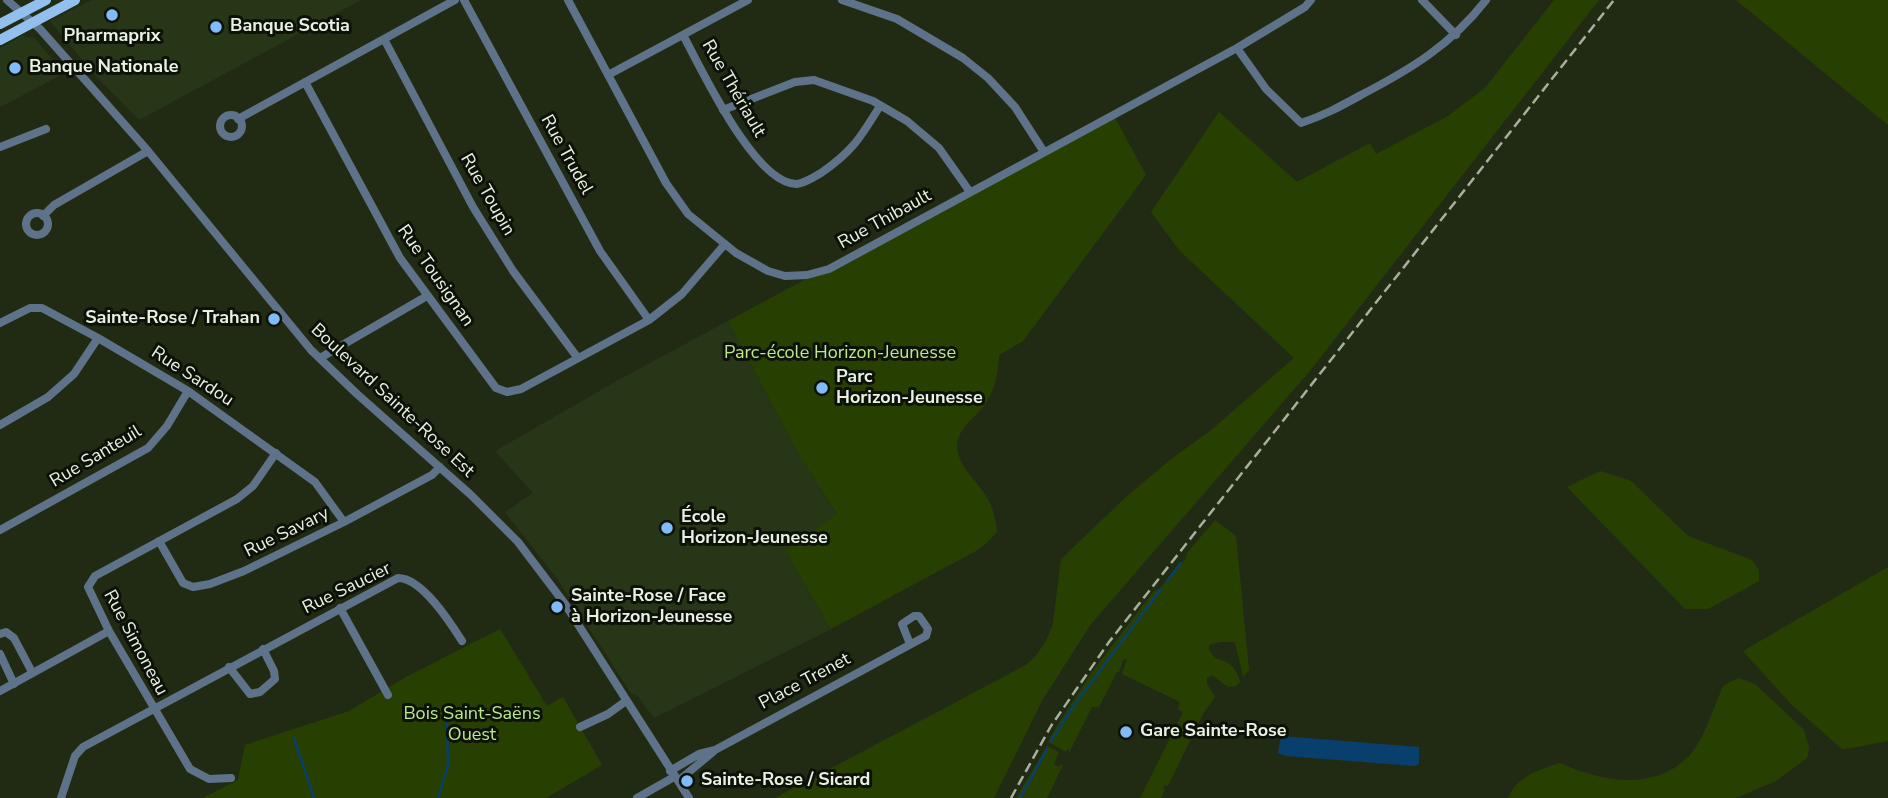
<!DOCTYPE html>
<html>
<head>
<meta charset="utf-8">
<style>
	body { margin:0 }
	canvas { display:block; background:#212b14 }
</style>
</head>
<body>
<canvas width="1888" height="798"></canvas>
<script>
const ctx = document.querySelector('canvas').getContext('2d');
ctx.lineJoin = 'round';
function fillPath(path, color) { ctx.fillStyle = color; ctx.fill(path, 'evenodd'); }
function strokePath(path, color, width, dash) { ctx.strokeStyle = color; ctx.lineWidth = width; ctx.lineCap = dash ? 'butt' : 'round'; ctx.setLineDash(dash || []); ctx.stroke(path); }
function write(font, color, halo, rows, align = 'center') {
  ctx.font = font + ' "Nunito Sans",sans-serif'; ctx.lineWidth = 6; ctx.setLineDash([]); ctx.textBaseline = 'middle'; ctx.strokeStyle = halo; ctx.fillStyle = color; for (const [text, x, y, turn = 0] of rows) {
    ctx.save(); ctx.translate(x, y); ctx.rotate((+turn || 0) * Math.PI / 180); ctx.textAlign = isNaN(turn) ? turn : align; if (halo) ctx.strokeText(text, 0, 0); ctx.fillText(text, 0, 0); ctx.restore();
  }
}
fillPath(new Path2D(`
	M92 0H361L139 120 93 73 50 21Z
	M22 36 34 38 65 73 0 107V48Z
	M728 321 799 455 837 515 785 550 831 629 654 718 637 695 631 693 556 577 505 512 533 493 495 451 624 377Z`), '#283618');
fillPath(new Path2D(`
	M1554 0H1599L1309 372 1091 624 1043 699 994 798H775L1026 665 1035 657 1046 641 1053 624 1061 559 1126 497 1171 459 1210 431 1294 358 1179 250 1151 212 1219 112 1297 182 1370 143 1376 154 1448 116 1485 88Z
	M1736 0H1888V125Z
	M1113 114 1146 175 1023 341 999 355C998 374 995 390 984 406 974 418 958 429 957 445 956 466 981 484 989 501 994 511 996 522 997 532L984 545 974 552 831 629 785 550 837 514 799 455 728 321Z
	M1600 471 1631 481 1688 536 1752 560 1759 570V581L1708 609H1685L1567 487Z
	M1215 520 1236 536 1249 670 1243 677 1235 642H1220L1209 645V650L1215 658C1229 662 1236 666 1240 682L1236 686 1228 687 1212 675 1207 678V684L1215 697 1203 714 1168 786 1165 785 1163 788 1165 790 1161 798H1140L1183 712 1178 709 1180 702 1122 674 1127 659 1123 660 1119 672H1117L1099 707H1092L1069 753V749L1065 751 1048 742 1058 724 1092 672 1154 591 1160 588 1186 558 1187 553Z
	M1888 567V741C1872 743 1858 748 1842 749L1791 704 1743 651Z
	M500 629 547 706 563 697 602 765 546 798H203L238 780 245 745 349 711 406 677Z
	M1738 678 1755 684 1804 730 1809 747 1807 758 1776 781 1736 798H1508C1517 776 1539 770 1560 763 1599 781 1652 792 1687 758 1703 743 1714 707 1723 686Z
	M1047 746 1059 752 1054 764 1060 767 1061 764 1063 765 1047 798H1016Z`), '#283f02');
fillPath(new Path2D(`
	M1281 736 1419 747V764L1415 766 1286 756 1278 753Z`), '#083f6d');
strokePath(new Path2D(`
	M1167 581 1181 563
	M294 738 314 798
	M1051 741 1075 704 1161 589
	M438 798 448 765 447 720
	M1020 798 1047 749`), '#083f6d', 2.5);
strokePath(new Path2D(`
	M7 0 40 29 148 151 311 350 357 394 471 495 518 542 565 604 689 798
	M464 0 600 251 649 320
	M568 0 666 183 688 214 736 253 768 271 785 276 807 275 829 269 1237 48 1305 7 1311 0
	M842 0 897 19 963 58 988 78 1015 107 1044 152
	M1422 0 1456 35
	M683 35C701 68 755 185 797 184 805 183 814 177 821 173 853 151 860 138 880 106
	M384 39 473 207 513 271 577 357
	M1237 48 1266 89 1301 123C1323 116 1341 106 1361 95 1411 69 1451 45 1486 0
	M608 75 748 0
	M305 82 400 258 496 388 507 392 521 389 649 320 682 294 725 244
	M723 110 795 82 814 80 873 101 907 121 939 148 970 192
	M220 126a11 11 0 1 1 22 0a11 11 0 1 1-22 0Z
	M238 119 455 0
	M0 147 46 129
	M26 224a11 11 0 1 1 22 0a11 11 0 1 1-22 0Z
	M43 216 54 205 148 151
	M0 323 30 308H42L98 338 188 391 315 482 344 522
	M320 358 427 296
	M0 425 48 397 74 374 98 338
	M0 530 148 448 167 426 188 391
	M159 541 183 583 193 587 210 584 244 571 344 522 432 475 440 467
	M340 608 388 695
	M0 634 6 632 14 638 32 672
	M0 654 14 684
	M229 667 250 694 260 692 275 679 274 671 263 649
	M0 691 109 631
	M580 727 608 714 626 701
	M670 771 699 754 715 750 926 636 928 629 919 616H914L902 624 910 644
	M231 778 209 779 190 769 109 631 88 587 95 576 237 499 253 486 276 453
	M678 781 713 752
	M61 798 75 756 83 747 398 578C422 578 450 622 462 641
	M637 798 674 777`), '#5e738a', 8);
strokePath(new Path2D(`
	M0 24 46 0
	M0 40 75 0`), '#93bfee', 10);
strokePath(new Path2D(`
	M1011 798 1051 726 1109 642 1614 0`), '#a7af9e', 2.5, [10, 5]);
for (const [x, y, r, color] of [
	[112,15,7,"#81bcfa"],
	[216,27,7,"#81bcfa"],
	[15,68,7,"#81bcfa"],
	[274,319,7,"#81bcfa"],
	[822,388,7,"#81bcfa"],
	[667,528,7,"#81bcfa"],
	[557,607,7,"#81bcfa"],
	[1126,732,7,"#81bcfa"],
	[687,781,7,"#81bcfa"]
]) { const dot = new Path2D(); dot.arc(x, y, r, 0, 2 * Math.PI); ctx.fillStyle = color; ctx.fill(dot); strokePath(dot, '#0d1208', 2.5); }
write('bold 18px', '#e9f1e2', '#0d1208', [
	["Banque Scotia",230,27],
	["Pharmaprix",112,37,"center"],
	["Banque Nationale",29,68],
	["Sainte-Rose / Trahan",260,319,"right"],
	["Parc",836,378],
	["Horizon-Jeunesse",836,399],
	["École",681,518],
	["Horizon-Jeunesse",681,539],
	["Sainte-Rose / Face",571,597],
	["à Horizon-Jeunesse",571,618],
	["Gare Sainte-Rose",1140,732],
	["Sainte-Rose / Sicard",701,781]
], 'left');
write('18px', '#e9f1e2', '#0d1208', [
	["Rue Thériault",733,89,60],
	["Rue Trudel",566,155,61],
	["Rue Toupin",487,195,60],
	["Rue Thibault",885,220,-29],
	["Rue Tousignan",435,276,55],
	["Rue Sardou",192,377,33],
	["Boulevard Sainte-Rose Est",392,401,43],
	["Rue Santeuil",96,457,-31],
	["Rue Savary",287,533,-26],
	["Rue Saucier",347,589,-26],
	["Rue Simoneau",135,643,62],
	["Place Trenet",805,682,-28]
]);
write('18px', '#bde88d', '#0d1208', [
	["Parc-école Horizon-Jeunesse",840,354],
	["Bois Saint-Saëns",472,715],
	["Ouest",472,736]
]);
</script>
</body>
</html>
